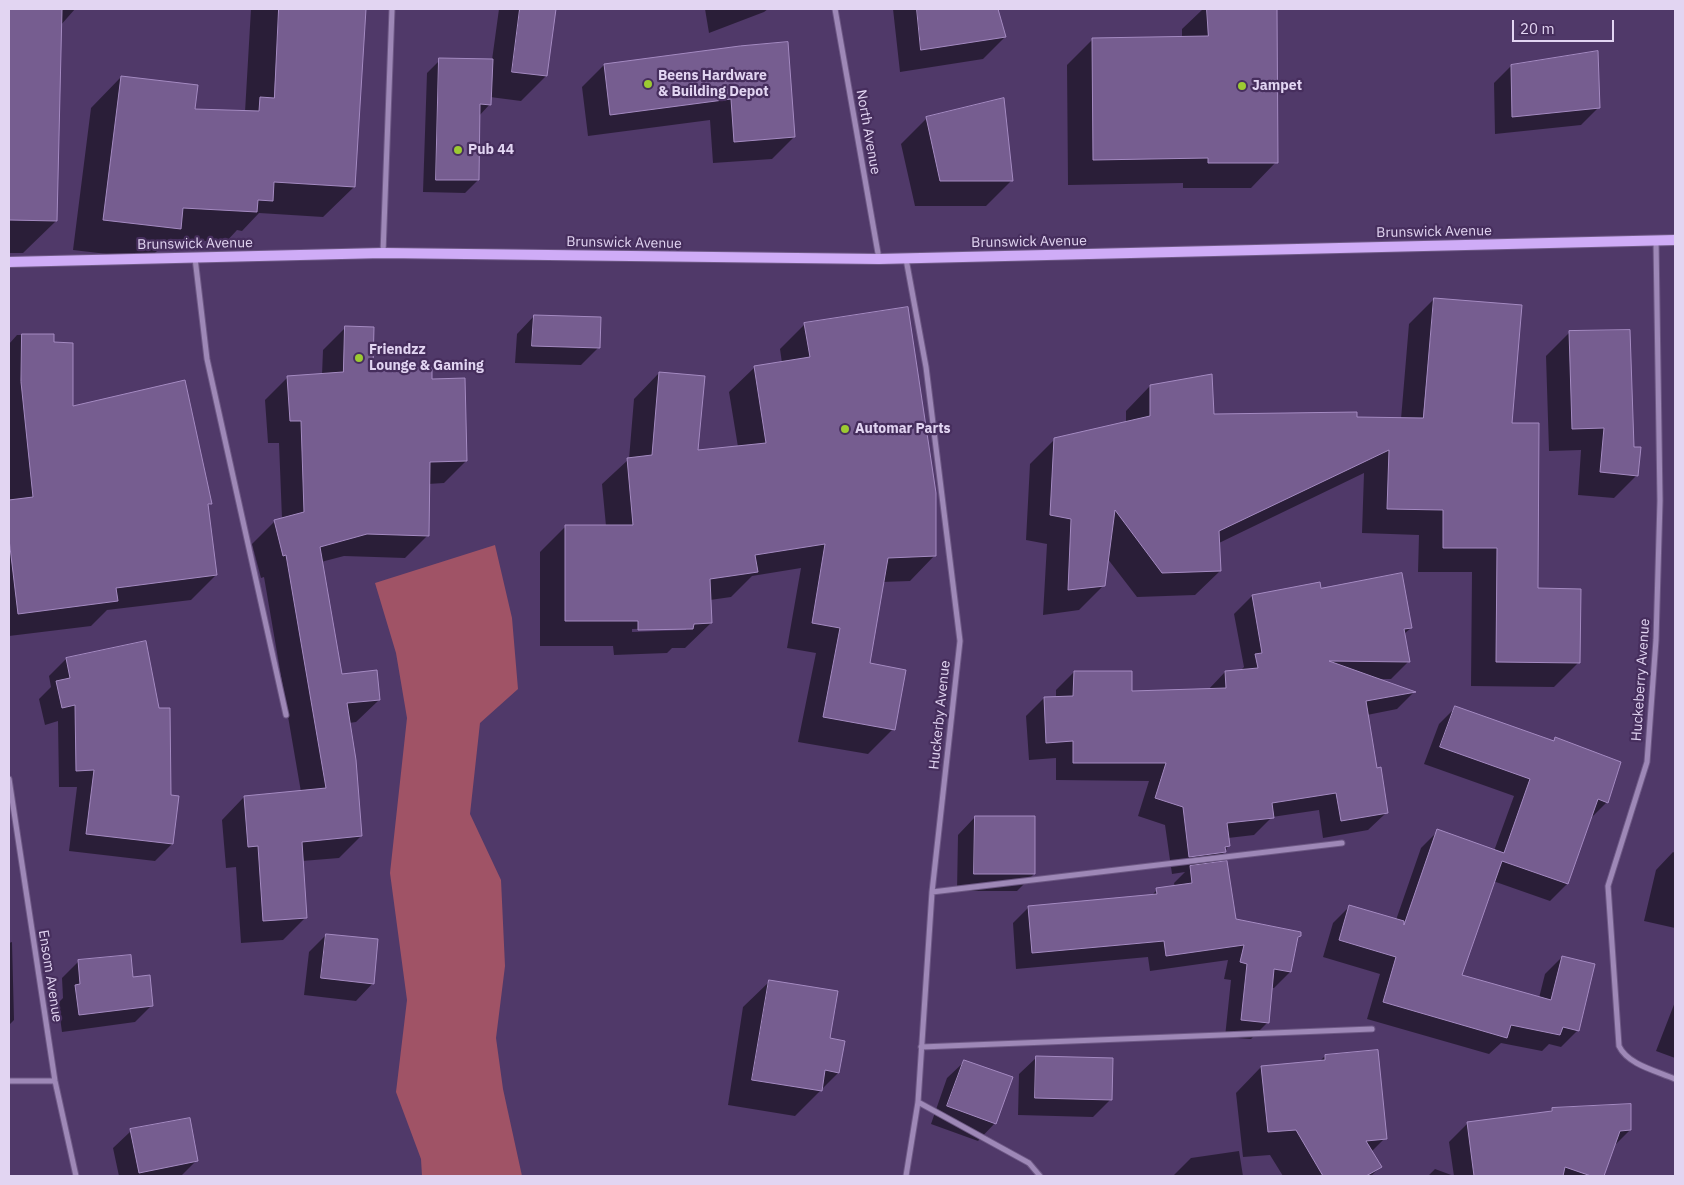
<!DOCTYPE html>
<html>
<head>
<meta charset="utf-8">
<style>
	body { margin:0 }
	#map { position:relative; width:1684px; height:1185px; overflow:hidden; background:#503969; font-family:"IBM Plex Sans",sans-serif }
	canvas { display:block }
	.frame { position:absolute; inset:0; border:10px solid #e2d5f2; pointer-events:none }
	.scale { position:absolute; left:1512px; top:20px; width:102px; height:22px; box-sizing:border-box; border:2px solid #e2d5f2; border-top:0; padding-left:6px; font-size:15px; line-height:18px; white-space:nowrap; color:#e2d5f2; -webkit-text-stroke:4px #462e5d; paint-order:stroke }
</style>
</head>
<body>
<div id="map">
<canvas width="1684" height="1185"></canvas>
<div class="frame"></div>
<div class="scale">20 m</div>
</div>
<script>
const ctx = document.querySelector('canvas').getContext('2d');
ctx.lineJoin = 'round';
function fillPath(path, color) { ctx.fillStyle = color; ctx.fill(path, 'evenodd'); }
function strokePath(path, color, width, dash) { ctx.strokeStyle = color; ctx.lineWidth = width; ctx.lineCap = dash ? 'butt' : 'round'; ctx.setLineDash(dash || []); ctx.stroke(path); }
function write(font, color, halo, rows, align = 'center') {
  ctx.font = font + ' "IBM Plex Sans",sans-serif'; ctx.lineWidth = 4.5; ctx.setLineDash([]); ctx.textBaseline = 'middle'; ctx.strokeStyle = halo; ctx.fillStyle = color; for (const [text, x, y, turn = 0] of rows) {
    ctx.save(); ctx.translate(x, y); ctx.rotate((+turn || 0) * Math.PI / 180); ctx.textAlign = isNaN(turn) ? turn : align; if (halo) ctx.strokeText(text, 0, 0); ctx.fillText(text, 0, 0); ctx.restore();
  }
}
fillPath(new Path2D(`
	M495 545 512 618 518 689 480 723 470 814 501 880 505 966 496 1038 503 1089 522 1176H422L421 1159 396 1092 407 1000 390 873 407 718 396 653 375 583Z`), '#a05366');
fillPath(new Path2D(`
	M9 9H75L60 26 56 221 23 253H9Z
	M251 9H365L354 187 323 217 259 213 242 231 237 230 226 242 169 239 149 259 73 250 91 108 121 77 194 110 245 112Z
	M499 9H555L546 76 521 101 490 97V104L479 116 478 180 465 193 423 192 427 73 440 60H492Z
	M705 9H768L764 12 709 33Z
	M893 9H997L1005 37 983 59 900 72Z
	M1203 9H1275L1276 162 1251 188H1183V183L1068 185 1067 65 1092 40 1182 38V29Z
	M787 44 794 137 772 159 713 163 710 120 588 136 582 87 604 65Z
	M1511 66 1599 107 1581 125 1495 134 1494 83Z
	M927 118 1012 180 986 206H915L901 144Z
	M1434 299 1510 424 1537 590 1579 662 1554 687 1471 686 1472 572H1418L1419 535 1362 533 1364 473 1219 543 1220 571 1195 595 1137 597 1107 558 1104 585 1079 610 1043 615 1047 544 1026 540 1030 464 1055 439 1126 423V411L1150 386 1213 416 1401 419 1409 324Z
	M534 316 598 348 581 365 515 363 517 334Z
	M805 324 935 555 910 581 882 582 868 664 893 729 868 754 798 742 816 653 787 648 801 568 752 576 731 597 710 600 711 623 685 648H672L667 653 614 655 613 646H540V552L566 526H606L602 484 629 459 634 399 659 373 697 452 738 447 729 392 755 367 782 363 780 349ZM686 628V630L632 632V629Z
	M346 327 372 368 431 381 466 461 444 483 428 484 427 536 405 558 344 556 321 562 341 675 379 700 356 722 349 723 361 836 339 858 302 861 306 917 283 940 241 943 236 867 226 868 222 820 244 797 301 792 264 577 261 578 252 544 275 521 282 519 279 443H268L265 400 287 378 322 375 323 350Z
	M1569 333 1632 448 1637 475 1614 498 1578 495 1581 450 1549 451 1546 356Z
	M17 335H53V343L72 407 211 503 207 507 216 575 191 600 107 610 91 626 9 636V344Z
	M1320 589 1411 628 1404 634 1409 661 1391 679H1377L1414 692 1397 709 1367 715 1376 769 1386 813 1368 830 1323 838 1319 810 1272 817 1254 835 1228 838V846L1225 852 1213 864 1235 920 1300 936 1296 940 1290 972 1274 988H1271L1268 1022 1251 1039 1225 1037 1231 980 1224 979 1228 960 1150 971 1148 957 1016 969 1013 923 1029 907 1151 896 1157 890 1175 887 1174 883 1185 872 1172 874 1165 825 1138 816 1149 781 1056 780V758L1029 760 1026 716 1044 698H1056V690L1074 672 1130 693 1208 690 1225 672 1240 671 1244 667 1234 614 1252 596Z
	M66 659 172 844 155 861 69 851 77 787H59L58 721 45 725 39 699 51 687 49 676Z
	M1456 707 1553 742 1556 739 1607 802 1590 819 1567 884 1550 901 1493 881 1460 976 1539 998 1545 974 1562 957 1578 1030 1561 1047 1549 1044 1542 1051 1501 1043 1489 1054 1367 1019 1380 974 1323 957 1333 923 1350 906 1396 920 1421 848 1438 831 1494 851 1514 796 1424 764 1439 724Z
	M975 817 1034 874 1017 891H957L958 835Z
	M1673 852 1675 853V928L1644 921 1656 870Z
	M326 935 373 983 356 1001 304 995 309 952Z
	M12 942 14 1020 9 1025V943Z
	M79 961 132 978 152 1005 135 1022 62 1032 58 1003 63 998 62 978Z
	M769 982 828 1040 844 1042 838 1073 795 1116 728 1105 743 1007Z
	M1675 1002V1058L1656 1051Z
	M1325 1056 1385 1138 1371 1152 1380 1167 1371 1176H1283L1270 1155 1243 1157 1236 1093 1261 1067 1319 1062Z
	M1037 1057 1110 1100 1093 1117 1018 1115 1019 1074Z
	M965 1061 995 1123 978 1141 931 1124 947 1078Z
	M1552 1109 1630 1130 1613 1147 1603 1176H1428L1435 1169 1454 1176 1449 1142 1467 1124 1549 1113Z
	M131 1131 197 1160 181 1176H119L113 1148Z
	M1239 1151 1243 1176H1173L1191 1158Z`), '#0007');
const building = new Path2D(`
	M9 9H62L57 221 9 220Z
	M279 9H366L355 187 274 182 273 201 258 200 257 212 183 208 181 229 103 220 121 76 198 85 195 109 259 111 260 97 274 98Z
	M520 9H556L547 76 512 72Z
	M917 9H998L1006 37 921 50Z
	M1207 9H1277L1278 163H1208V158L1093 160 1092 38 1208 36Z
	M788 42 795 137 734 142 731 99 610 115 604 64 740 46Z
	M1598 51 1600 108 1512 117 1511 65Z
	M439 58 493 59 491 105 480 104 479 180H436Z
	M1004 98 1013 181H940L926 117Z
	M1434 298 1522 305 1512 423H1539L1538 588 1581 589 1580 663 1496 662 1497 548H1443V510L1387 509 1389 450 1219 531 1221 571 1162 573 1115 510 1105 586 1068 590 1071 519 1050 515 1054 438 1150 416V385L1212 374 1214 414 1357 412V417L1423 418Z
	M908 307 936 493V556L888 558 870 663 906 670 895 730 823 717 840 628 812 623 825 544 755 555 758 572 710 579 712 623 694 624 693 629 638 630V621H565V525H633L627 458 652 455 659 372 705 376 698 450 766 443 754 366 810 357 804 323Z
	M534 315 601 317 600 348 532 346Z
	M345 326 374 327 373 367 432 368V379L465 378 467 461 430 462 429 536 367 534 320 547 342 674 377 670 380 700 347 703 356 760 362 836 302 842 307 918 263 921 258 846 248 847 244 796 326 788 286 555 283 556 274 520 304 512 301 421H290L287 376 343 372Z
	M1630 330 1634 447H1641L1638 476 1600 472 1604 428 1572 429 1569 331Z
	M22 334H54V342L73 343V406L185 380 212 504H208L217 575 116 588 118 601 18 614 9 539V500L33 497 21 382Z
	M1402 573 1412 628 1404 629 1410 662 1329 661 1416 692 1366 701 1377 768 1381 767 1388 813 1341 821 1336 793 1272 803 1274 818 1227 823 1230 846 1225 847 1226 852 1189 857 1183 807 1155 798 1166 763H1073V741L1046 743 1044 697 1073 696 1074 671H1132V691L1226 688 1225 671 1258 668 1255 654 1262 653 1252 595 1320 582 1321 588Z
	M146 641 159 708H170L171 795 179 796 173 844 86 834 94 770 76 771 75 705 62 708 56 681 70 678 66 658Z
	M1455 706 1554 741 1555 737 1621 762 1608 803 1598 799 1568 884 1502 861 1462 975 1551 1000 1562 956 1595 964 1579 1031 1563 1027 1560 1035 1511 1025 1507 1038 1383 1002 1396 957 1339 940 1349 905 1404 921V925L1437 829 1504 853 1530 779 1440 747Z
	M975 816H1035V874H974Z
	M1227 861 1236 919 1301 932V936L1298 937 1291 972 1274 969 1269 1023 1241 1020 1247 964 1240 962 1244 945 1166 956 1164 941 1032 953 1028 906 1157 894 1156 888 1192 883 1190 866Z
	M326 934 378 939 374 984 321 978Z
	M131 955 133 977 150 975 153 1006 79 1015 75 985 80 984 78 960Z
	M769 980 838 991 830 1038 845 1041 839 1073 825 1070 822 1091 752 1080Z
	M1378 1050 1387 1139 1366 1141 1382 1167 1366 1176H1323L1296 1130 1268 1132 1261 1066 1325 1060V1055Z
	M1036 1056 1113 1058 1112 1100 1035 1098Z
	M964 1060 1013 1077 996 1124 947 1106Z
	M1631 1104V1130L1620 1131 1604 1176H1591L1565 1167 1563 1176H1474L1467 1122 1552 1111V1108Z
	M190 1118 198 1161 139 1173 130 1129Z`);
fillPath(building, '#765d90');
strokePath(building, '#a48ac1', 1);
const minor = new Path2D(`
	M835 9 879 259
	M1656 241 1660 501 1656 640 1647 762 1608 886 1619 1046C1628 1065 1657 1071 1675 1079
	M383 253 392 9
	M195 258 207 359 286 715
	M906 259 926 367 960 641 932 892 918 1102 906 1176
	M9 779 55 1081 76 1176
	M932 892 1342 843
	M921 1047 1372 1029
	M9 1081H55
	M918 1102 1029 1163 1040 1176`);
const secondary = new Path2D(`
	M9 262 383 253 879 259 1675 240`);
strokePath(minor, '#6d5884', 7);
strokePath(secondary, '#6d5884', 12);
strokePath(minor, '#9e88b7', 5);
strokePath(secondary, '#cfacf7', 10);
for (const [x, y, r, color] of [
	[648,84,5,"#9cca32"],
	[1242,86,5,"#9cca32"],
	[458,150,5,"#9cca32"],
	[359,358,5,"#9cca32"],
	[845,429,5,"#9cca32"]
]) { const dot = new Path2D(); dot.arc(x, y, r, 0, 2 * Math.PI); ctx.fillStyle = color; ctx.fill(dot); strokePath(dot, '#462e5d', 2); }
write('bold 14px', '#e2d5f2', '#462e5d', [
	["Beens Hardware",658,76],
	["& Building Depot",658,92],
	["Jampet",1252,86],
	["Pub 44",468,150],
	["Friendzz",369,350],
	["Lounge & Gaming",369,366],
	["Automar Parts",855,429]
], 'left');
write('14px', '#e2d5f2', '#462e5d', [
	["North Avenue",868,132,80],
	["Brunswick Avenue",1434,232,-1],
	["Brunswick Avenue",1029,242,-1],
	["Brunswick Avenue",624,243,1],
	["Brunswick Avenue",195,244,-1],
	["Huckeberry Avenue",1641,680,-86],
	["Huckerby Avenue",940,715,-84],
	["Ensom Avenue",50,976,81]
]);
</script>
</body>
</html>
